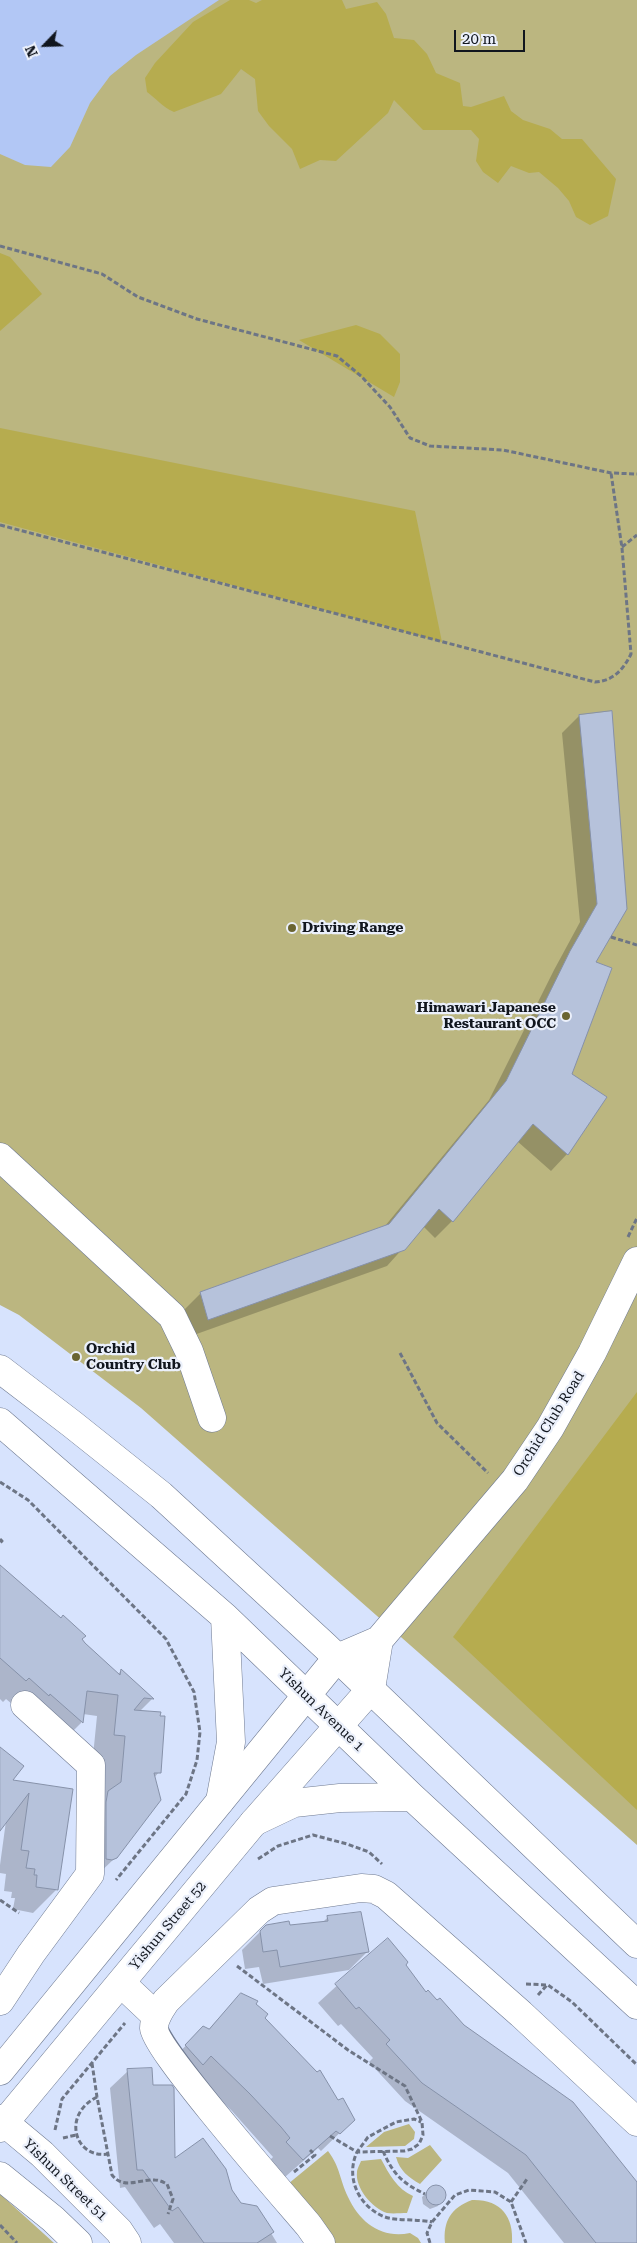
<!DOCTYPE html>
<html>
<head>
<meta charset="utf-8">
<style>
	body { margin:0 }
	#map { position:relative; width:637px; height:2243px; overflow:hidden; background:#d7e3fd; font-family:"Roboto Serif",serif }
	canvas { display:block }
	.north { position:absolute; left:20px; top:20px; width:50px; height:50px; -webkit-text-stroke:4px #ebf0fb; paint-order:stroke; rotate:246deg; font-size:14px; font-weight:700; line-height:20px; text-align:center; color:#11161e }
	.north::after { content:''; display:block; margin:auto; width:18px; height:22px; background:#11161e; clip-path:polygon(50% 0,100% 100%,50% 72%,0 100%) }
	.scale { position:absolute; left:454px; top:30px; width:71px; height:22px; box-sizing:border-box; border:2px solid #11161e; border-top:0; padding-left:6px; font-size:15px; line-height:18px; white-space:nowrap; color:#11161e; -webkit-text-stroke:4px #ebf0fb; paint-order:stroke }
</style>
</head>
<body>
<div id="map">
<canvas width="637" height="2243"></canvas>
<div class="north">N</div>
<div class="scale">20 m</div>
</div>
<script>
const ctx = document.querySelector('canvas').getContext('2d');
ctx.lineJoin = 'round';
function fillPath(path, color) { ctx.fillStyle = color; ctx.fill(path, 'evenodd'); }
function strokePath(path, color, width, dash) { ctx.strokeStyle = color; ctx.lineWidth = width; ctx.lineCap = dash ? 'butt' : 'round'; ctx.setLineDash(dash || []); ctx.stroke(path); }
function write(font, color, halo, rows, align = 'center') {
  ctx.font = font + ' "Roboto Serif",serif'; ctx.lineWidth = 4.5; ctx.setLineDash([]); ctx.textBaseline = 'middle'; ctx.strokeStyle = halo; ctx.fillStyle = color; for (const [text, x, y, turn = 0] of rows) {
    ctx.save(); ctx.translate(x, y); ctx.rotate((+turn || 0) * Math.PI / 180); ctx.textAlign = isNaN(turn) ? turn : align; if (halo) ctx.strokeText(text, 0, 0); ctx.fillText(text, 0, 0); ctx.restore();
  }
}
fillPath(new Path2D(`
	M0 0H637V1845L141 1408 19 1315 0 1305Z
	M409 2124 415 2132 414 2139 405 2146 366 2147 384 2132Z
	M430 2145 442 2160 420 2184C408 2177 400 2171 396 2157L408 2158Z
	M328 2151C341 2169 339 2178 348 2197 360 2223 382 2239 410 2233L418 2238 421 2243H331L288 2184Z
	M381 2159C389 2174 397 2189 413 2196L407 2213C401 2213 393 2214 387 2213 372 2208 355 2188 357 2172 357 2169 360 2164 361 2161Z
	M0 2194 54 2243H0Z
	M472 2200C500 2199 514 2216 512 2243H445C443 2221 451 2208 472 2200Z`), '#bbb680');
fillPath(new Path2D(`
	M230 0H249L256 3 262 0H342L346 9 377 2 386 14 394 38 414 40 427 54 436 73 460 83 463 106 471 107 504 96 511 111 523 120 550 129 562 139H582L616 179 608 216 590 225 576 217 569 201 558 188 539 172 529 173 511 166 498 183 483 172 476 161 479 139 471 130H423L394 100 388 113 336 161 320 160 300 169 292 149 269 126 258 111 255 79 241 69 221 94 174 112C162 107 157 99 147 92L145 78 155 63 193 22Z
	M0 253 10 257 42 294 0 331Z
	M356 325 380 334 400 354V382L394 397 299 340Z
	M0 428 415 511 442 642 0 522Z
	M637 1392V1810L453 1637Z`), '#b6ac4f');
fillPath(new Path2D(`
	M0 0H219L136 55 110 76 90 103 70 147 51 167 25 165 0 154Z`), '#b2c7f5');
fillPath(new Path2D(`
	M610 712 594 963 571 1074 567 1154 551 1171 517 1141 452 1221 435 1238 423 1226 387 1266 191 1336 184 1310 201 1293 385 1226 489 1100 554 970 580 922 562 733 579 716Z
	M0 1579 81 1639 117 1675 121 1671 152 1699 140 1711 159 1772 154 1778 116 1857 93 1879 104 1757 93 1756 97 1716 83 1714 81 1723 60 1744 6 1699 3 1702 0 1699Z
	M0 1749 11 1780 71 1790 56 1890 33 1913 13 1909 15 1898H11L12 1892 4 1891 6 1874 0 1873V1865L6 1821 0 1829Z
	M328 1917 367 1952 349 1970 263 1984 259 1967 245 1969 242 1950 266 1926 289 1927 322 1923Z
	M388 1939 426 1994 463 2026 637 2185V2243H564L508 2173 405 2101 369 2062 373 2058 341 2024 338 2026 318 2003Z
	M241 1994 254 2004 263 2018 354 2119 321 2151 318 2148 285 2177 269 2161 273 2157 232 2111 193 2073 168 2064 203 2028 208 2030Z
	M128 2071 152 2086 174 2161 231 2191 241 2204 271 2233 277 2243H174L160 2224 154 2228 125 2187 120 2188 110 2088Z
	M433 2186H439L444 2190 445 2195 438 2206 430 2209 423 2204 422 2197Z`), '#0003');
const building = new Path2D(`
	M612 711 627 909 596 962 612 968 572 1074 607 1097 568 1155 533 1124 453 1222 439 1209 405 1250 208 1320 200 1292 389 1224 506 1081 570 951 597 904 579 715Z
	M0 1565 61 1618 63 1615 86 1636 82 1639 85 1643 120 1675 121 1669 154 1699 144 1698 134 1710 161 1712 160 1716H165L161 1773H154L161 1800 117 1858 112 1860 106 1859V1802L108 1791 121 1782 125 1736 114 1735 118 1695 87 1691 83 1723 50 1694 49 1696 29 1678 26 1681 0 1658Z
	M0 1747 24 1766 13 1780 73 1789 58 1890 36 1887 37 1875H34L35 1869 26 1868 29 1851 21 1850 29 1793 0 1831Z
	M361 1912 369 1952 280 1967 277 1950 263 1952 260 1931 266 1925 289 1921 290 1925 328 1921 327 1916Z
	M388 1938 408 1962 406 1965 426 1992 428 1990 437 2000 440 1998 464 2025 573 2102 637 2182V2243H596L526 2155 422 2083 386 2044 390 2040 359 2007 356 2009 335 1984Z
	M241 1993 258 2001 256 2004 268 2014 265 2018 317 2072 320 2070 338 2100 343 2098 355 2120 340 2134 336 2131 303 2160 286 2142 290 2138 281 2127 250 2094 211 2056 203 2065 185 2045 203 2026 209 2029Z
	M152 2068 153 2085H172L174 2088 175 2158 203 2138 226 2169 232 2190 241 2203 257 2206 274 2232 257 2243H204L178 2207 172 2211 143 2170H137L127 2069Z
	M426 2195a10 10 0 1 1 20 0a10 10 0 1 1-20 0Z`);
fillPath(building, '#b6c2db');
strokePath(building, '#8691a9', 1);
const minor = new Path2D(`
	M0 1157 172 1316 189 1351 212 1418
	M121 1983 156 2016
	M0 2001 31 1954 90 1874 91 1765 25 1705
	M0 2071 337 1658 379 1640 515 1480 550 1428 592 1353 637 1261
	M0 2119 42 2154 119 2231 127 2243
	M0 2128 254 1822 371 1689 379 1640
	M0 2176 53 2219 78 2243
	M321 2243 309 2226C287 2200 155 2049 154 2028 154 2018 160 2010 166 2001L259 1910 273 1901 361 1888 374 1889 386 1895 521 2014 637 2122`);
const major = new Path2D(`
	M0 1369 72 1424 161 1495 325 1646 637 1944
	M0 1422 225 1617 412 1797 637 2005
	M220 1801 231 1742 225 1617
	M254 1822 294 1803 340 1798 412 1797`);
strokePath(minor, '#6f7a91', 29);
strokePath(major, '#6f7a91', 29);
strokePath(new Path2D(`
	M0 246 102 274 138 297 197 319 337 356 361 376 390 407 410 438 430 446 503 450 611 473 637 474
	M0 525 595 682C613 681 623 670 631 654L622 548 611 473
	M622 547 637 535
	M611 937 637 945
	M628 1237 637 1218
	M400 1353 437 1423 488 1473
	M0 1482 28 1500 166 1639 194 1692 200 1732 197 1760 186 1794 116 1880
	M0 1539 2 1541 0 1543
	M258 1859 278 1846 313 1835 347 1844 369 1852 382 1864
	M0 1900 19 1913
	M237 1966 348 2050 405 2086 422 2122 423 2135 419 2144 412 2149 404 2151 357 2152C345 2178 359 2207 385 2217 396 2221 418 2219 432 2222
	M526 1984 548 1985 572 2002 637 2065
	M538 1995 547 1985
	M92 2063 97 2097 112 2175C124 2190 139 2179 155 2180 159 2180 163 2182 167 2184L173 2199 168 2214
	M97 2097C61 2115 75 2159 108 2154
	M55 2130 62 2099 125 2023
	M330 2136 357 2152 368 2137 396 2122 414 2119 421 2122
	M63 2138 76 2135
	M383 2151C393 2174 402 2183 425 2194
	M294 2172 315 2155 310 2150
	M511 2202 527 2179
	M0 2225 17 2243
	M430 2243 427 2233 432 2222 455 2195 469 2190 495 2192 511 2202 526 2243`), '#6d7585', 3, [5, 2.5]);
strokePath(minor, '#fff', 28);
strokePath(major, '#fff', 28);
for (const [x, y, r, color] of [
	[292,928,5,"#6a6531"],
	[566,1016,5,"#6a6531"],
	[76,1357,5,"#6a6531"]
]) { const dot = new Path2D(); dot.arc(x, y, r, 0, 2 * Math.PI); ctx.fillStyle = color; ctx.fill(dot); strokePath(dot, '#ebf0fb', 2); }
write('bold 14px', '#11161e', '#ebf0fb', [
	["Driving Range",302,928],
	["Himawari Japanese",556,1008,"right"],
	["Restaurant OCC",556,1024,"right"],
	["Orchid",86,1349],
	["Country Club",86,1365]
], 'left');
write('14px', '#11161e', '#ebf0fb', [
	["Orchid Club Road",549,1424,-58],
	["Yishun Avenue 1",321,1710,44],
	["Yishun Street 52",168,1926,-50],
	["Yishun Street 51",65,2180,44]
]);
</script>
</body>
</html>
